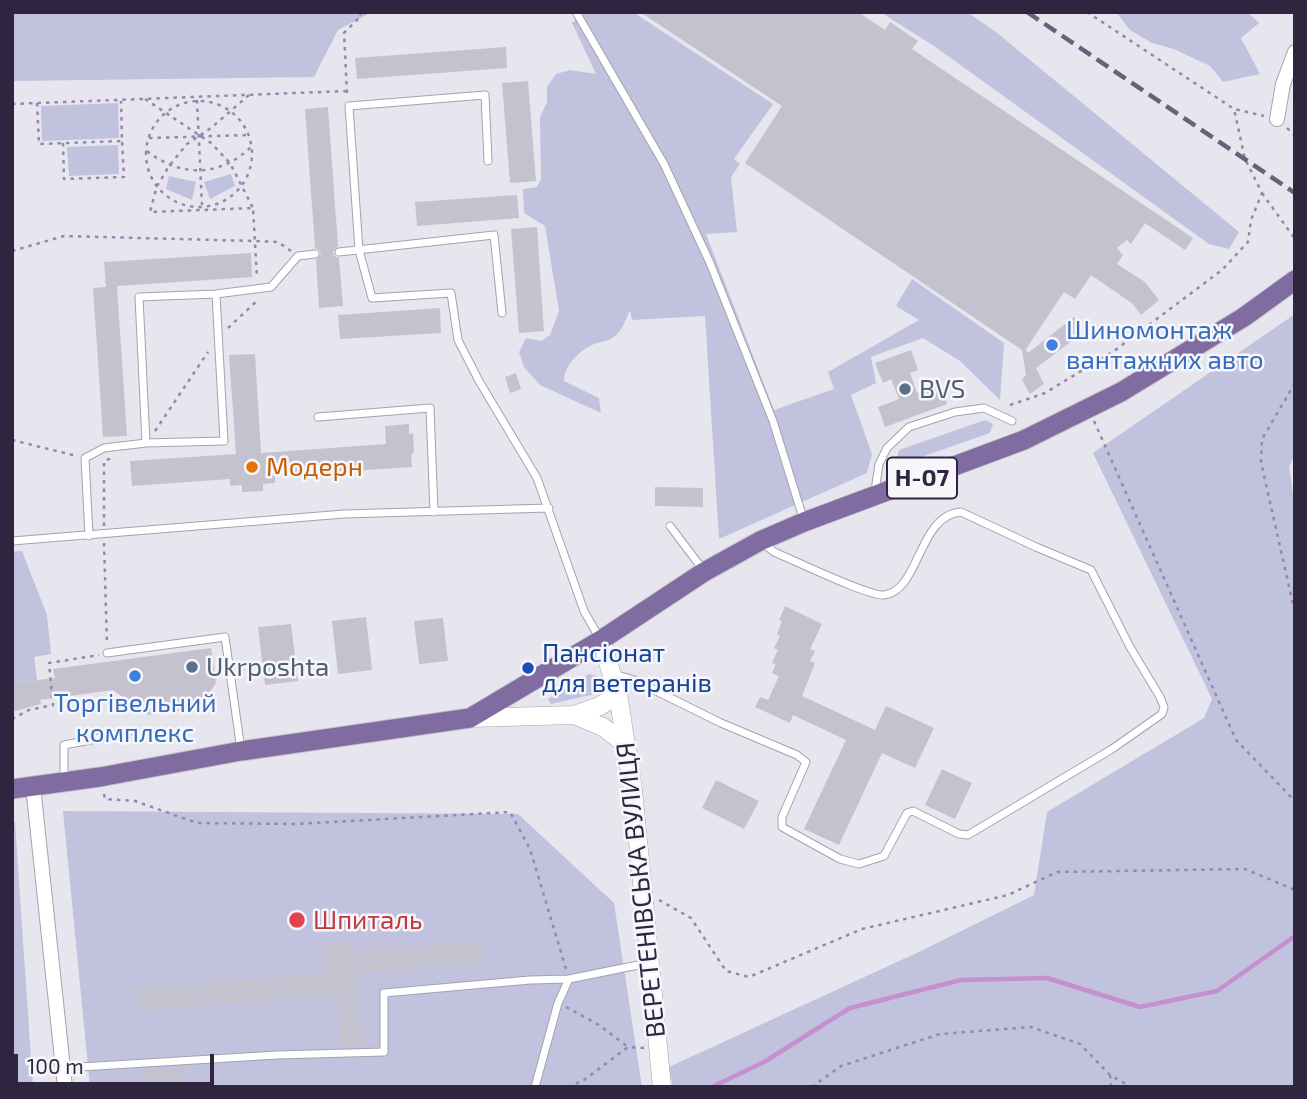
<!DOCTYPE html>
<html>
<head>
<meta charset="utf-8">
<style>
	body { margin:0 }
	#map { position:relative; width:1307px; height:1099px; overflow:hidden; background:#e7e6ee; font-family:"Exo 2",sans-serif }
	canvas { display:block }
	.frame { position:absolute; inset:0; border:14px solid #2f2540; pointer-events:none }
	.scale { position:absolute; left:14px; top:1054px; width:200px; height:32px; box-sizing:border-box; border:4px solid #2f2540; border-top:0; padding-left:9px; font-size:21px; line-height:24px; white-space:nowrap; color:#2f2540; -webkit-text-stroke:5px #f7f6fa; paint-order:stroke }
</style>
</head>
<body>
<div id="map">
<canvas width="1307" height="1099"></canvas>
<div class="frame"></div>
<div class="scale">100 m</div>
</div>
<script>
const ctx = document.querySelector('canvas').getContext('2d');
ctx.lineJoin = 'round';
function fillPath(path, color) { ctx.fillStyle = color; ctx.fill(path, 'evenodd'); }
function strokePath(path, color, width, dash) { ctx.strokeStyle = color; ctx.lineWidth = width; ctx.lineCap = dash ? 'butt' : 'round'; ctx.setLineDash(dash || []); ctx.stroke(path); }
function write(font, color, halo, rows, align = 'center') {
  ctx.font = font + ' "Exo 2",sans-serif'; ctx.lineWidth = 5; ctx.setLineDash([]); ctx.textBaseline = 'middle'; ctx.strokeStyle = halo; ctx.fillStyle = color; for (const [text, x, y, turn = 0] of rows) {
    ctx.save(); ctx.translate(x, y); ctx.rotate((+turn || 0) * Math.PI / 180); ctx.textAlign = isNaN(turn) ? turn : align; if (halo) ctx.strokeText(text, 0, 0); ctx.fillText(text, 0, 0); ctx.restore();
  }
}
fillPath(new Path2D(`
	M12 12H372L338 30 314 77 12 81Z
	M584 12H633L773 104 734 159 740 164 731 177 737 232 706 234 774 410 834 389 828 372 919 320 896 306 912 279 1004 343 1000 400 960 361 923 338 871 357 876 383 851 395 872 454 867 473 719 539 705 316 632 320 630 310C626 318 623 330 616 335 608 343 598 341 590 346 578 352 563 368 564 381L599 398 601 413 540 385 524 367 519 352 526 338 541 341 550 335 559 311 545 226 524 213 523 189 537 187 541 179 540 117 547 102V87L556 74 570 70 596 74 572 23Z
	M880 12H967L996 32 1239 232 1229 249 1209 244 934 46Z
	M1116 12H1247L1259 23 1241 38 1260 74 1223 82 1210 66 1174 49 1152 43 1130 30Z
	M118 103 119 138 42 141 41 106Z
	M118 145 119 174 69 176 67 147Z
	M231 174 235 186 210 199 204 182Z
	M169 176 196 182 192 200 166 189Z
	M1295 314V455L1289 466 1295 509V1087H673L669 1067 923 950 1034 895 1047 812 1204 718 1212 699 1093 453Z
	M985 420 993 424 990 433 904 463 897 458 899 450Z
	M22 551 47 615 51 654 34 657 37 680 12 683V552Z
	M589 674 600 677 604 681 603 689 595 694 551 704 548 699Z
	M63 811 518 814 614 903 642 1087H90Z
	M12 822H15L33 1087H12Z`), '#c0c2de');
strokePath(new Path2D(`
	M712 1087 764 1062 850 1008 961 980 1047 978 1140 1007 1217 991 1295 936`), '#c490d0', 4.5);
fillPath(new Path2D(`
	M640 12H858L885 30 890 22 918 41 912 49 1193 238 1185 250 1145 223 1131 244 1127 240 1117 248 1123 255 1117 264 1145 282 1159 300 1141 315 1133 304 1091 275 1075 299 1064 292 1026 349 1028 353 1074 317 1081 334 1036 368 1044 384 1030 394 1022 380 1026 375 1022 350 745 163 782 106Z
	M506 47 507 68 357 79 355 58Z
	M528 81 536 181 510 183 502 83Z
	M328 107 338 246 333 252 335 256 339 258 343 306 319 308 316 260 321 254 319 250 315 248 305 109Z
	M517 195 519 218 417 226 415 202Z
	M537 227 544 331 519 333 511 229Z
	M251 253 252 277 117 286 127 436 103 437 93 288 106 287 104 262Z
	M440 308 441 333 340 339 338 315Z
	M911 350 918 370 910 373 917 393 940 385 947 404 885 427 878 407 899 399 891 379 883 383 875 363Z
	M255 354 261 453 386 444 385 426 409 424V434L413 433 414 453 411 454 412 467 275 476V483L263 484V491L242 492V485L230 486V479L132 486 130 461 236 454 229 355Z
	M516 373 521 389 510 393 505 377Z
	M655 487 703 488V507L655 506Z
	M785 606 822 624 810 649 815 651 810 661 815 663 802 696 875 730 886 706 934 728 915 768 882 753 839 845 804 829 846 740 793 715 790 723 755 707 760 697 768 700 779 676 772 673 776 664 772 663 778 650 774 648 780 636 777 634 782 621 779 620Z
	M366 617 372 670 338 674 332 621Z
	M443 618 448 661 419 664 414 621Z
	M291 624 298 681 265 685 258 627Z
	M211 648 216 683 197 709 148 715 113 690 40 700 41 704 12 712V683L55 678 53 669Z
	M942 769 972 783 955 819 925 805Z
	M716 780 759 801 744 829 702 808Z
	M483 941 485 964 357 973 362 1046 341 1047 337 996 136 1011 134 987 326 974 324 944 350 942V951Z
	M182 1068 184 1087H144L143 1070Z`), '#c4c2cf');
const service = new Path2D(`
	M576 12 664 164 710 263 773 421 804 521
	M488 161 485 95 349 106 359 250 372 298 451 293 458 340 479 381 537 478 584 611 600 639
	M339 252 494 235 502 313
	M318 417 430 408 434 512
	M146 443 224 441 216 294
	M875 491 879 464 887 448 909 427 955 412 984 408 1012 421
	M670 526 704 571
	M89 536 85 458 104 448 146 443 139 297 216 294 271 287 298 256 315 254
	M12 541 344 514 549 508
	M107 653 225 637 241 750
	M614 674 634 680 721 723 797 755 806 762 782 817V827L840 859 859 864 884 856 907 813 913 811 959 834 968 835 1112 749 1162 714 1164 707 1160 697 1130 647 1091 570 1036 547 961 512C918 515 920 591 884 595 867 596 794 560 774 552L762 542
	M64 781V745L128 733
	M64 1068 277 1055 384 1052V993L530 980 569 979
	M535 1087 558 1003 569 979 648 963`);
const minor = new Path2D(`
	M1277 119 1283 84 1295 52
	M33 786 65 1087`);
const tertiary = new Path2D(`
	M601 640 618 694 633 790 662 1087
	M574 715 603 727 625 744
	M470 718 574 715 600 706 618 694`);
const primary = new Path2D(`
	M12 789 100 777 241 751 470 718 601 640 704 572 760 541 804 522 1024 440 1121 392 1244 317 1295 280`);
strokePath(service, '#a5a1af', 9);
strokePath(minor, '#a5a1af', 16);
strokePath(tertiary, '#a5a1af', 19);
strokePath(primary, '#c5c2ca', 21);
strokePath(new Path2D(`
	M1087 12 1234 109 1264 116
	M347 93 344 33 361 16 360 12
	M249 95 211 128 187 144 169 166 157 186 150 212 253 208 257 278
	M145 99 211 143 230 163 253 208
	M197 100 202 205
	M146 154a53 53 0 1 1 106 0a53 53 0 1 1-106 0Z
	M37 103 39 144 122 141 121 101
	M12 104 347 91
	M1287 128 1295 136
	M149 138 249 135
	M63 143 64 179 124 177 122 141
	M147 151C181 178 221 177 252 146
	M1262 193 1295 239
	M12 251 64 236 254 241 278 242 291 251
	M228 328 259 299
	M1295 383 1262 439 1261 462 1295 613
	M1010 405 1045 393 1114 351 1222 270 1248 242 1251 220 1262 193 1245 159 1234 109
	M1094 421 1236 740 1292 798 1295 804
	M155 431 208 352
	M12 440 77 456
	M104 526V461L112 458
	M104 543 107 644
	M12 719 29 710 53 705 49 663 99 655
	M104 794 105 799 135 801 197 823 296 824 510 812 530 849 566 969
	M659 900 691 918 726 971 749 977 862 929 1008 895 1057 872 1245 869 1295 890
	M566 1007 599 1025 628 1047
	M1110 1075 1111 1087
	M568 1087 584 1080 628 1047 644 1048
	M812 1087 841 1066 940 1034 1031 1027 1080 1044 1110 1075 1131 1087`), '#9587b0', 2.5, [3.5, 5]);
strokePath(service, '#fff', 7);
strokePath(minor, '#fff', 14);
strokePath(tertiary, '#fff', 18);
strokePath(primary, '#816ca2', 19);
strokePath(new Path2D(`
	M1027 12 1295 193`), '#6a607b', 4.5, [14, 7]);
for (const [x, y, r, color] of [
	[1052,345,7,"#3f7fe0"],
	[905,389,7,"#5c6f8a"],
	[252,467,7,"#e8710a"],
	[192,667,7,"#5c6f8a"],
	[528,668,7,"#1a4fb4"],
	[135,676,7,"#3f7fe0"],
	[297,920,9,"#e0444e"]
]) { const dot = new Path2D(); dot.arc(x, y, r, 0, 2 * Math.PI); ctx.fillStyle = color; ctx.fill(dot); strokePath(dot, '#f7f6fa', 2.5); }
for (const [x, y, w] of [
	[922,478,70]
]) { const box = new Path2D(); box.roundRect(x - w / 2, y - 20.5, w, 41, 5); ctx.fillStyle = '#f7f6fa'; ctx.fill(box); strokePath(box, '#2f2540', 2); }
write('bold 24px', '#2f2540', null, [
	["Н-07",922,478]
]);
write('26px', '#366cbe', '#f7f6fa', [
	["Шиномонтаж",1066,330],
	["вантажних авто",1066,360],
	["Торгівельний",135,703,"center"],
	["комплекс",135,733,"center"]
], 'left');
write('26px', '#4e5e75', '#f7f6fa', [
	["BVS",919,389],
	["Ukrposhta",206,667]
], 'left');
write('26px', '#c56008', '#f7f6fa', [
	["Модерн",266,467]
], 'left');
write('26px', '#164399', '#f7f6fa', [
	["Пансіонат",542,653],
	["для ветеранів",542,683]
], 'left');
write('26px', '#2f2540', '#f7f6fa', [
	["ВЕРЕТЕНІВСЬКА ВУЛИЦЯ",641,890,-96]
]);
write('26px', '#be3a42', '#f7f6fa', [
	["Шпиталь",313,920]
], 'left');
</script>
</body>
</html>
